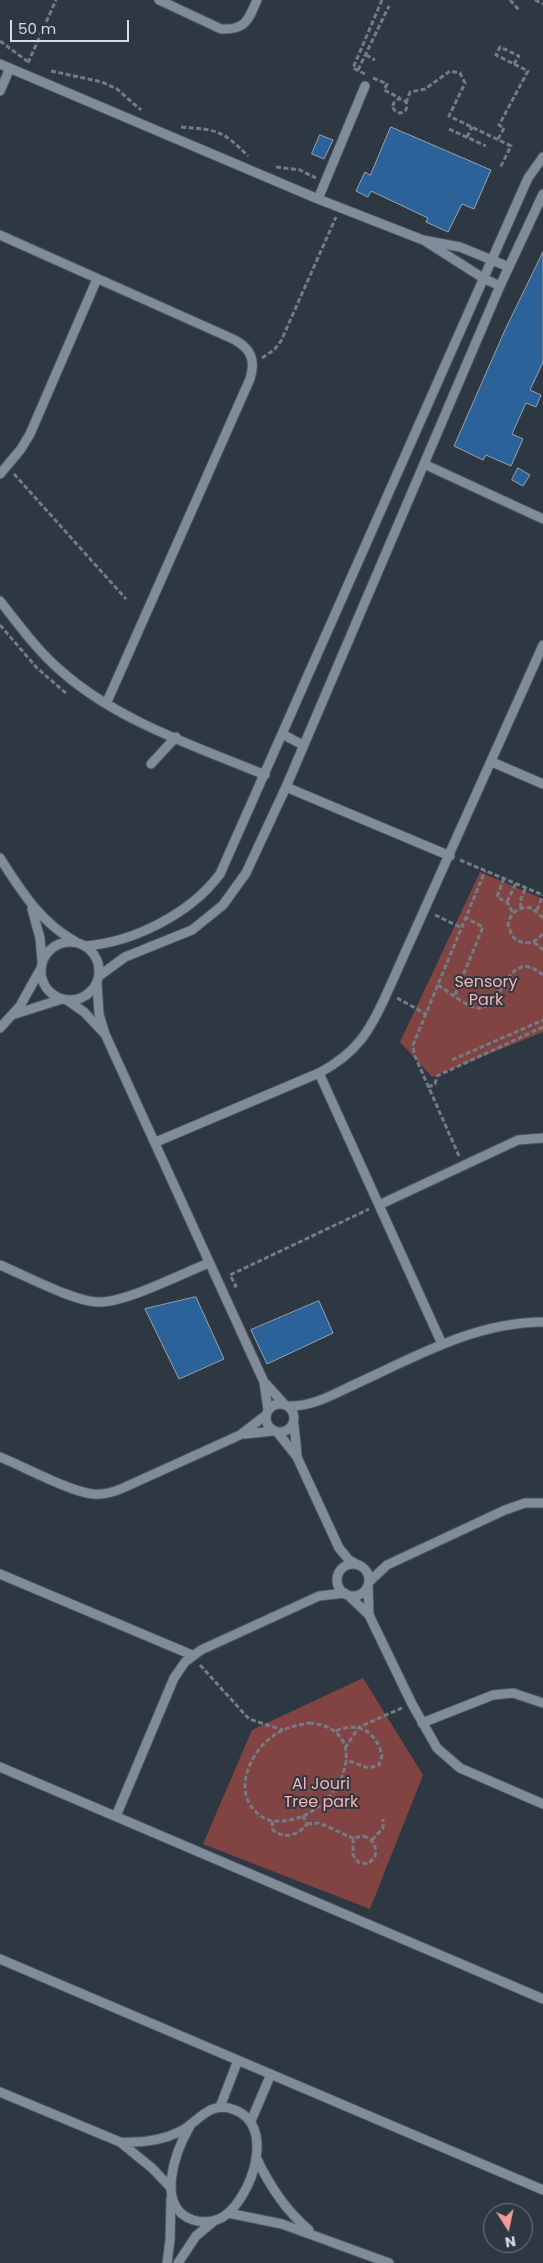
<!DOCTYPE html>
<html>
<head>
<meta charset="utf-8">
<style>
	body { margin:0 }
	#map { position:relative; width:543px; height:2263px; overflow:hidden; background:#2e3843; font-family:Poppins,sans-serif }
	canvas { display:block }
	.north { position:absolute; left:483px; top:2203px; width:50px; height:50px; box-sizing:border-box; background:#2e3843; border:1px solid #717983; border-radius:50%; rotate:170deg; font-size:14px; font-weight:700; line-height:20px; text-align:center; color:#d5dbe2 }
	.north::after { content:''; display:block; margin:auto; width:18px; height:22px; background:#f59b99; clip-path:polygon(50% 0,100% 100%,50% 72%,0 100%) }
	.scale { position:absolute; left:10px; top:20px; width:119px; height:22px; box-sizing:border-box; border:2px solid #d5dbe2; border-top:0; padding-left:6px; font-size:15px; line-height:18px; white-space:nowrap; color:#d5dbe2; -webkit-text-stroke:4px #2e3843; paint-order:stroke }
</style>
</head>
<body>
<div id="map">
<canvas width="543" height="2263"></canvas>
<div class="north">N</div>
<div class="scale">50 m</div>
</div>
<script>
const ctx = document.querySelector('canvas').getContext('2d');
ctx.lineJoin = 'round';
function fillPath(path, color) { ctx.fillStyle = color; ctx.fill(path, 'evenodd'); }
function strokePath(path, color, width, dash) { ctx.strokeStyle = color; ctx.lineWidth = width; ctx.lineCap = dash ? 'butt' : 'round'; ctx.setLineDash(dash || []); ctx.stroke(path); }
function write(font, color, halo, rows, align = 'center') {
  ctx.font = font + ' Poppins,sans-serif'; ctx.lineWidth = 4; ctx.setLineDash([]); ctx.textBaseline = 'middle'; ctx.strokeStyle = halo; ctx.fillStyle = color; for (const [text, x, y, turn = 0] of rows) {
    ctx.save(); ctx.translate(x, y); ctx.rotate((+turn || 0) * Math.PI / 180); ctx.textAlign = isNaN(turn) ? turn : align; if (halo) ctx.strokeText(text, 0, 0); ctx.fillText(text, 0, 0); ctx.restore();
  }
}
fillPath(new Path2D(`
	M480 872 543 899V1032L432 1077 400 1042Z
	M363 1678 423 1775 370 1909 203 1844 252 1730Z`), '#814443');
const building = new Path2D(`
	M391 127 491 170 474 209 462 204 448 232 426 222 428 218 371 191 368 197 356 191 365 172 370 175Z
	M320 135 333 140 324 159 312 154Z
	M543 252V362L530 390 541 395 536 407 526 403 512 434 523 439 511 466 486 455 483 460 454 446 505 330Z
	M518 468 530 475 523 486 512 480Z
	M196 1297 224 1359 179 1379 145 1309Z
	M319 1301 333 1333 267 1364 251 1330Z`);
fillPath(building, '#2b629a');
strokePath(building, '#96a2af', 1);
const minor = new Path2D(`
	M159 0 221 29C245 30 248 21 257 0
	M0 64 318 199 423 240 460 247 509 267
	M0 91 10 68
	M318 199 365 86
	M0 235 233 339C251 348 256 360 250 379L106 704
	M425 241 483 278 500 286
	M424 464 543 519
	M0 474 21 449 30 434 97 279
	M0 601C19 625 37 650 60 670 117 721 195 746 265 775
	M282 734 303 745
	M492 762 543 784
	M151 764 176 737
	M286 787 450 856
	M0 858C22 892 40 922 76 942
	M32 909 40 938 42 961
	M41 971a29 29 0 1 1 58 0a29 29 0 1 1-58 0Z
	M85 946C134 942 190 914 220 874L528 178 543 157
	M99 976 125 957 192 930 223 905 246 873 286 787 500 286 543 194
	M97 983 99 1014 105 1034 264 1382 268 1410
	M67 1000 84 1012 103 1032
	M15 1014 62 999
	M0 1028 20 1006 40 970
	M319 1073 442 1344
	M156 1142 319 1073C357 1053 370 1031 387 993L543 645
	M379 1205 518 1140 543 1138
	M0 1265C24 1275 73 1301 97 1302 123 1304 183 1273 209 1263
	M266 1384 285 1405
	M266 1418a14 14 0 1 1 28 0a14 14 0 1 1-28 0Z
	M288 1406C314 1407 337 1392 360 1382 418 1355 477 1322 543 1322
	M294 1425 297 1454
	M278 1433 297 1457 339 1548 349 1560 358 1565
	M245 1434 273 1431
	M0 1457C25 1467 68 1491 93 1494 104 1495 114 1492 123 1488L240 1435 266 1415
	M337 1580a16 16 0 1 1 32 0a16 16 0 1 1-32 0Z
	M0 1574 192 1655
	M369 1582 387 1565 505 1510 525 1503H543
	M368 1585 369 1614
	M348 1595 369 1615 412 1704 437 1748 460 1768 543 1804
	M422 1723 493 1695 513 1693 543 1703
	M0 1767 543 1999
	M116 1816 174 1678 185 1662 201 1650 319 1596 345 1593
	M0 1959 543 2190
	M0 2092 120 2142 152 2168 171 2188
	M220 2107 238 2060
	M251 2121 271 2074
	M120 2142C141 2143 161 2141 179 2132 198 2123 208 2101 232 2109 278 2123 252 2198 223 2217 214 2222 203 2223 193 2220 154 2207 176 2150 190 2126
	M256 2157C269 2185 285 2210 309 2230
	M228 2213 282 2224 389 2263
	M167 2263 170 2240 171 2198
	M178 2263 196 2236 213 2222`);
strokePath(minor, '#4b545d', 11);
strokePath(new Path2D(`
	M510 0 519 10
	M535 0 543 4
	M0 41 27 61
	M366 55 375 60
	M28 63 56 0
	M358 70 389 6
	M51 71 102 82 117 89 141 110
	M365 74 353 68 382 0
	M373 78 387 84 384 90 400 98
	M393 106a7 7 0 1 1 14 0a7 7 0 1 1-14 0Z
	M406 103 410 92 425 89 450 71 460 73 465 83 449 116 511 146 500 168
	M181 127C217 130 221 129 248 156
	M449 129 486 146
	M467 137 472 127
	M498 139 504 128 499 125 528 71 496 55 500 47 519 56 514 64
	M276 167 300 170 316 178
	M262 358 274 350 281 341 336 217
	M14 474 126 599
	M0 625 37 668 67 694
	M460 860 543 895
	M504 878 497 897 507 902 513 913
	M507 902 516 883
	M521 908 520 901 526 887
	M537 910 543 895
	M435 915 462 928
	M543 918 532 908C519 906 511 912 508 924L512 936C522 946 535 945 543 933
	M534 942 543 950
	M438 985C448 991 468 1008 478 1008 505 1009 506 944 543 975
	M455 995 483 927 466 918
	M397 998 426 1014
	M452 1060 543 1020
	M428 1087 435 1084 437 1076 543 1027
	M459 1156 414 1054 413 1045 485 871
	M234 1287 236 1286 230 1275 369 1209
	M200 1665 249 1719 283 1730
	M309 1723C381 1728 337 1825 275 1821 267 1821 260 1816 255 1811 233 1789 251 1751 273 1736 284 1728 297 1725 309 1723Z
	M336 1731C359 1721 376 1732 382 1755L379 1765 369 1768 346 1760
	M345 1748 359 1727 402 1708
	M272 1821 273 1830C284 1840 298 1835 307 1824L303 1816
	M307 1824 319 1823 353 1838
	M363 1836C374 1839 377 1847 375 1857L368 1864 358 1862 353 1855V1838Z
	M372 1840 383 1828V1819`), '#737b85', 3, [5, 2.5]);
strokePath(minor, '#808c99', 9);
write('16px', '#f8b3b0', '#2e3843', [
	["Sensory",486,983],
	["Park",486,1001],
	["Al Jouri",321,1785],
	["Tree park",321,1803]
]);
</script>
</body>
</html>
